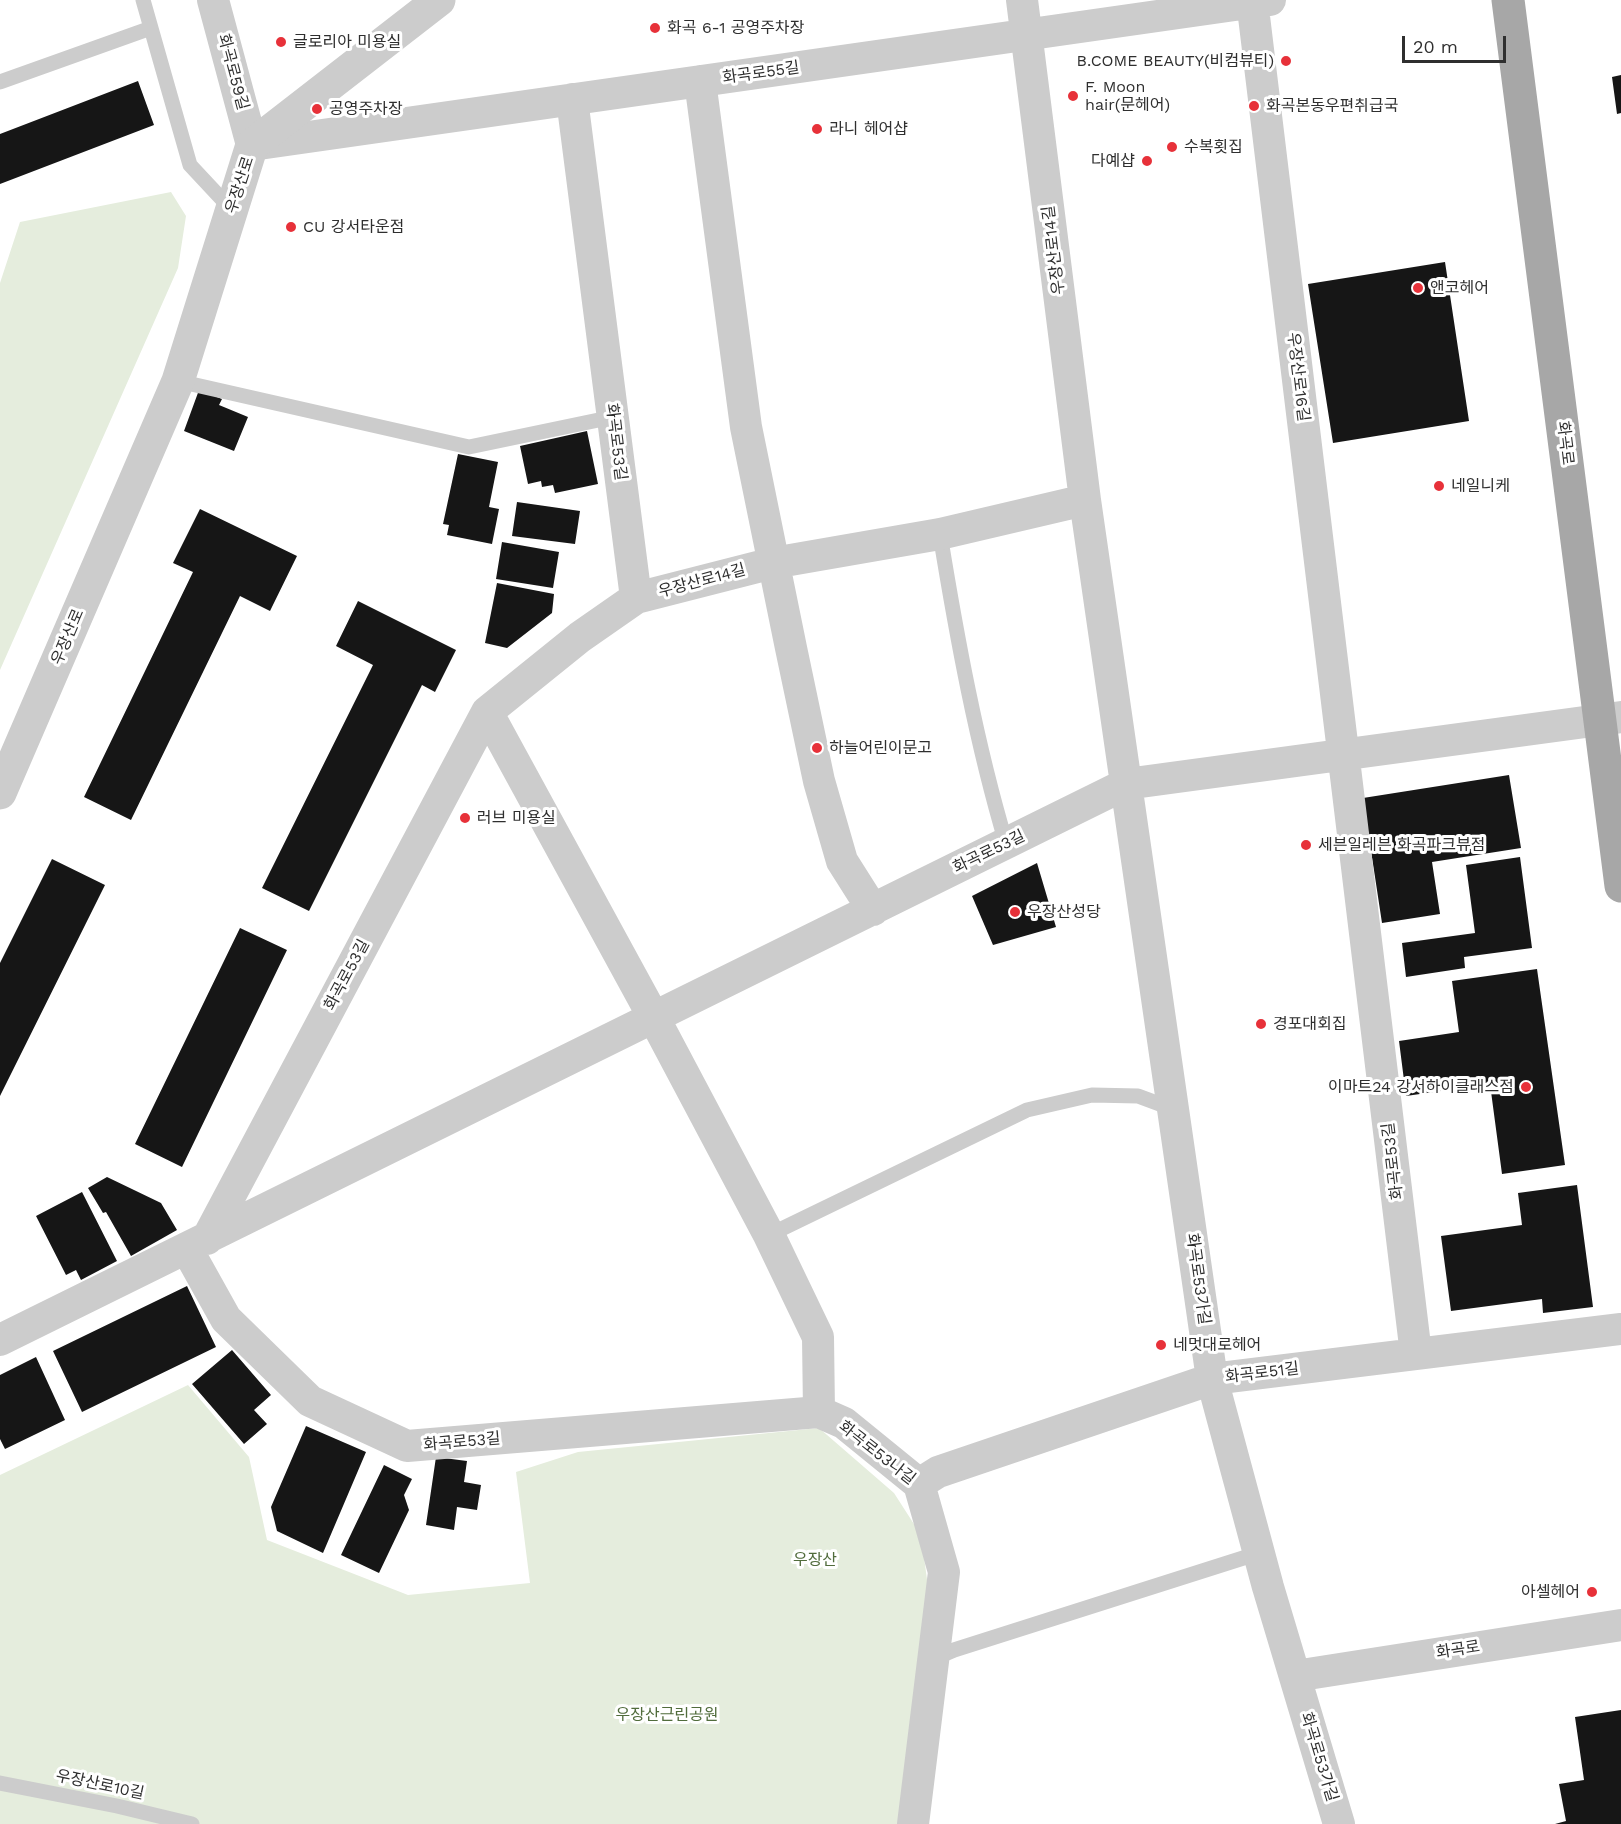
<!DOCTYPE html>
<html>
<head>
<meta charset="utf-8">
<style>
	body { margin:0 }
	#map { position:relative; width:1621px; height:1824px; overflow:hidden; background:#fff; font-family:"Work Sans",sans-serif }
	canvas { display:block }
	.scale { position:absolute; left:1402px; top:36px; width:104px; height:27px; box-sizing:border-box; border:3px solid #2f2f2f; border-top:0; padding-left:8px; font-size:18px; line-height:21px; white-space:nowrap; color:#2f2f2f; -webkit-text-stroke:4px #fff; paint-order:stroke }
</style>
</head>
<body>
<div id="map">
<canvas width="1621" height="1824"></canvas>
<div class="scale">20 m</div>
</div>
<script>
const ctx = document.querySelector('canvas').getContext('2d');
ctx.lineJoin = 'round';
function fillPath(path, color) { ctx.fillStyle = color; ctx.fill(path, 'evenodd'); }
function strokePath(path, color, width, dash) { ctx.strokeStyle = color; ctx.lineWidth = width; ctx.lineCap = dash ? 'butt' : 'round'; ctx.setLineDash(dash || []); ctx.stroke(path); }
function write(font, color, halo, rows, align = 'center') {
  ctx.font = font + ' "Work Sans","Noto Sans KR",sans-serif'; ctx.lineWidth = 6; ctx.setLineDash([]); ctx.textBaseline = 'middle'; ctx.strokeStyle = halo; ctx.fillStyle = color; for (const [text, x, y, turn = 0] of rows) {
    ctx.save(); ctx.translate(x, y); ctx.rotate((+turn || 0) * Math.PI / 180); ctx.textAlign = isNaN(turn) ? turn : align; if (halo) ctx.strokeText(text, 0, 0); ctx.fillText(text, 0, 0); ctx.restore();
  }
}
fillPath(new Path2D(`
	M171 192 186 216 178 268 0 670V283L20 222Z
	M188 1385 249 1457 267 1540 408 1595 530 1583 516 1472 578 1452 819 1428 894 1493 921 1535 931 1609 902 1824H0V1475Z`), '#e5eddd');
fillPath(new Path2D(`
	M1621 75V113L1617 114 1612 77Z
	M138 81 154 125 0 184V134Z
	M1445 262 1469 421 1333 443 1308 284Z
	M199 390 222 399 219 405 248 417 234 451 184 431Z
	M587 431 598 484 555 493 553 485 542 487 541 481 528 484 520 446Z
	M458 454 498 462 489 507 499 509 492 544 447 535 449 525 443 524Z
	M517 502 580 511 575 544 512 536Z
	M200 509 297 556 270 611 240 596 131 820 84 797 193 572 173 563Z
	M502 542 559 552 553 588 496 579Z
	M497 583 554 594 552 613 507 648 485 643Z
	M358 601 456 650 435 692 422 685 309 911 262 888 373 665 336 646Z
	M1509 775 1521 848 1432 862 1440 914 1382 923 1363 798Z
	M1520 857 1532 948 1464 957 1465 968 1406 977 1402 943 1475 933 1466 865Z
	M52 859 105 885 0 1096V963Z
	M1037 863 1056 927 993 945 972 896Z
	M240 928 287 950 182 1167 135 1144Z
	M1537 969 1565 1165 1502 1174 1490 1084 1406 1096 1399 1041 1459 1032 1452 981Z
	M107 1177 161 1203 177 1230 131 1256 106 1212 103 1213 88 1188Z
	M1577 1185 1593 1307 1543 1313 1542 1299 1451 1311 1441 1236 1522 1225 1518 1193Z
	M82 1192 117 1261 81 1280 76 1270 66 1275 36 1216Z
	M187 1286 216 1347 82 1412 53 1351Z
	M232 1350 271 1395 254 1410 267 1424 244 1444 192 1384Z
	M36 1357 65 1420 5 1449 0 1439V1375Z
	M306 1426 366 1452 323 1553 277 1531 271 1507Z
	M436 1457 467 1461 464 1482 481 1485 477 1510 457 1507 454 1530 426 1525Z
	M384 1465 412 1479 404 1495 409 1510 379 1573 341 1555Z
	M1621 1710V1824H1555L1566 1821 1559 1784 1584 1780 1575 1717Z`), '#161616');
strokePath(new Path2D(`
	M143 0 190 165 232 210
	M0 82 151 28
	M178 381 469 447 613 417
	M940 534C957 638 976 742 1006 843
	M769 1235 1027 1110 1092 1095 1138 1096 1173 1109
	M933 1659 954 1650 1259 1553
	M0 1783 117 1806 192 1824`), '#ccc', 15);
strokePath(new Path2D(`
	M213 0 252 145 1270 0
	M1022 0 1085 500 1212 1379 1268 1587 1339 1824
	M1252 0 1416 1354
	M700 81 746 427 791 648 819 781 842 861 873 910
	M636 598 773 563 940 534 1085 500
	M487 712 654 1018 769 1235 818 1337 819 1412 844 1423 919 1484 944 1572 913 1824
	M207 1239 487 712 580 637 636 598 572 99
	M187 1249 226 1319 310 1401 407 1446 819 1412
	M0 1340 1126 784 1621 717
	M919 1484 938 1472 1212 1379 1621 1329
	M1295 1676 1621 1625`), '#ccc', 32);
strokePath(new Path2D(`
	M0 793 178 381 252 145 439 0`), '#ccc', 33);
strokePath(new Path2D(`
	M1508 0 1621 886`), '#a7a7a7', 33);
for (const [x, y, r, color] of [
	[655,28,6,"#e73139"],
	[281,42,6,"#e73139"],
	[1286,61,6,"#e73139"],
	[1073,96,6,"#e73139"],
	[1254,106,6,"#e73139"],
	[317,109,6,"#e73139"],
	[817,129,6,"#e73139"],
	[1172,147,6,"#e73139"],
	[1147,161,6,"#e73139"],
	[291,227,6,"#e73139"],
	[1418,288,6,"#e73139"],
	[1439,486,6,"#e73139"],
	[817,748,6,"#e73139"],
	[465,818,6,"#e73139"],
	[1306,845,6,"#e73139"],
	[1015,912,6,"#e73139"],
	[1261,1024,6,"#e73139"],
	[1526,1087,6,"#e73139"],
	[1161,1345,6,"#e73139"],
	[1592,1592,6,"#e73139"]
]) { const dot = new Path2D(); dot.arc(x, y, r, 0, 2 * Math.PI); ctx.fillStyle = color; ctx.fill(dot); strokePath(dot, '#fff', 2); }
write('16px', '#2f2f2f', '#fff', [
	["화곡 6-1 공영주차장",667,28],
	["글로리아 미용실",293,42],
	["B.COME BEAUTY(비컴뷰티)",1274,61,"right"],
	["F. Moon",1085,87],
	["hair(문헤어)",1085,105],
	["화곡본동우편취급국",1266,106],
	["공영주차장",329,109],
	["라니 헤어샵",829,129],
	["수복횟집",1184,147],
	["다예샵",1135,161,"right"],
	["CU 강서타운점",303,227],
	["앤코헤어",1430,288],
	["네일니케",1451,486],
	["하늘어린이문고",829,748],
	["러브 미용실",477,818],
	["세븐일레븐 화곡파크뷰점",1318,845],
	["우장산성당",1027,912],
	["경포대회집",1273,1024],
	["이마트24 강서하이클래스점",1514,1087,"right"],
	["네멋대로헤어",1173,1345],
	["아셀헤어",1580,1592,"right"]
], 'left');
write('16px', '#2f2f2f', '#fff', [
	["화곡로59길",233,72,75],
	["화곡로55길",761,73,-8],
	["우장산로",240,185,-72],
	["우장산로14길",1054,250,-97],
	["우장산로16길",1298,377,83],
	["화곡로53길",616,442,83],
	["화곡로",1565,443,83],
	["우장산로14길",702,581,-15],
	["우장산로",68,637,-67],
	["화곡로53길",989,852,-26],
	["화곡로53길",347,975,-62],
	["화곡로53길",1393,1161,-97],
	["화곡로53가길",1198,1279,82],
	["화곡로51길",1262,1373,-7],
	["화곡로53길",462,1442,-5],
	["화곡로53나길",877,1453,38],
	["화곡로",1458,1650,-9],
	["화곡로53가길",1319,1757,73],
	["우장산로10길",100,1785,12]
]);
write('16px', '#516c3c', '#fff', [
	["우장산",815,1560],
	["우장산근린공원",667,1715]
]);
</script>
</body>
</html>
